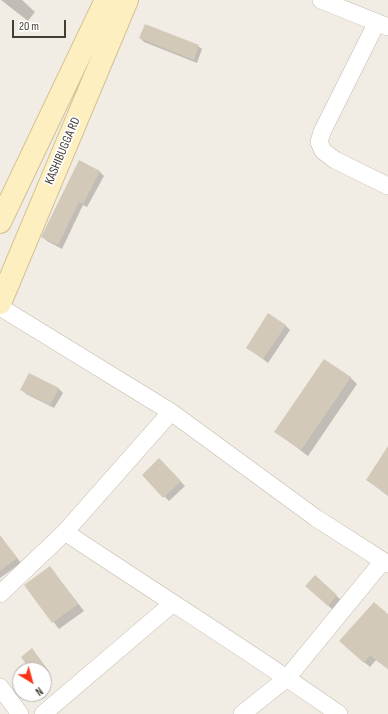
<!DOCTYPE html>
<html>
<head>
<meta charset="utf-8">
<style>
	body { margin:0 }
	#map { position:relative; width:388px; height:714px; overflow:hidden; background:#f2ede4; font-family:"Sofia Sans Condensed",sans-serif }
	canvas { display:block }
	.north { position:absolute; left:12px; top:662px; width:40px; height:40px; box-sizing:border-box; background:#fff; border:1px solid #b4b1ae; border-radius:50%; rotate:143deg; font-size:11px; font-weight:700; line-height:16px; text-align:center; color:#443d34 }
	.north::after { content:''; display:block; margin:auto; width:14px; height:18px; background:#fa3113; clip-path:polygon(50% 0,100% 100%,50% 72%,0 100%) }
	.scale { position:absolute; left:12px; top:20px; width:54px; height:18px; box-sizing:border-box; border:2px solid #443d34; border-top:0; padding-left:5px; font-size:12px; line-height:14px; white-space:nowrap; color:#443d34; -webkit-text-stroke:3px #fff; paint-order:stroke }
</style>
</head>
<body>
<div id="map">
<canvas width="388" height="714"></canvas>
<div class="north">N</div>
<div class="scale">20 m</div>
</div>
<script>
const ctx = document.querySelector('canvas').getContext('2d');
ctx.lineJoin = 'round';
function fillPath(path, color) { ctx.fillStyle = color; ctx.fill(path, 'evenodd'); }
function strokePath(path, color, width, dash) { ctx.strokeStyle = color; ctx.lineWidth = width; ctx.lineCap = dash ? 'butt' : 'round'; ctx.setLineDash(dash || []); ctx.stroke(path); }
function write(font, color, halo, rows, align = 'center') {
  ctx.font = font + ' "Sofia Sans Condensed",sans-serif'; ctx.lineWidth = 3.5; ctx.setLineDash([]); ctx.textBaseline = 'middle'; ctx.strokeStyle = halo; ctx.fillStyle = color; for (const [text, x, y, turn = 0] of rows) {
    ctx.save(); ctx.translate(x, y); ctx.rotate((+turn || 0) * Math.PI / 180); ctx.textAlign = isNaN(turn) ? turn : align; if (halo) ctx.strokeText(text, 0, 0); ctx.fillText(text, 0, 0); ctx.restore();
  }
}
fillPath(new Path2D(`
	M1 0H22L35 12 28 21Z
	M140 38 198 46 202 49 197 63 144 42Z
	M99 171 104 176 87 207 83 205 62 249 47 241 42 237Z
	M285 325 290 330 268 363 247 347Z
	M350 377 357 384 308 456 276 432Z
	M58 388 63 393 54 408 26 394 22 390Z
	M388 448V496L367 480Z
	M159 460 185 486 169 501 143 475Z
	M0 546 9 547 21 563 0 578Z
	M50 567 84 611 59 629 25 585Z
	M315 577 341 600 333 610 311 590Z
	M388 615V669L376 660 370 667 346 647Z`), '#0003');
fillPath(new Path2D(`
	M145 24 199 45 194 60 139 38Z
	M79 160 100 171 83 204 79 202 58 245 41 237Z
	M268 313 286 325 263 359 246 348Z
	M324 359 351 377 301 450 274 432Z
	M29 373 59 388 50 405 20 390Z
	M388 446V495L366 480Z
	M159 458 181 481 163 498 142 475Z
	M0 535 17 558 0 571Z
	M50 566 78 604 52 623 24 585Z
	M315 575 337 595 328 606 305 586Z
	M374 602 388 614V669L370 655 364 663 339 641Z
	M32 648 48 670H30L21 657Z`), '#d3c9b9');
const minor = new Path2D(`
	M321 0 388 27
	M377 22 322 132 319 142 323 151 335 160 388 186
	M0 307 171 412 316 518 388 564
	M65 532C156 593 249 651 339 714
	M0 594 65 532 171 412
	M0 687 20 714
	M43 714 172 604
	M242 714 287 678 383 561`);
const secondary = new Path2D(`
	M0 222 106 0
	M0 303 127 0`);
strokePath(minor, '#c0b8a9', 18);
strokePath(secondary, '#d2c193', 24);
strokePath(minor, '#fff', 17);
strokePath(secondary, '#feefc1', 22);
write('13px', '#443d34', '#fff', [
	["KASHIBUGGA RD",63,151,-67]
]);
</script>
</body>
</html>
